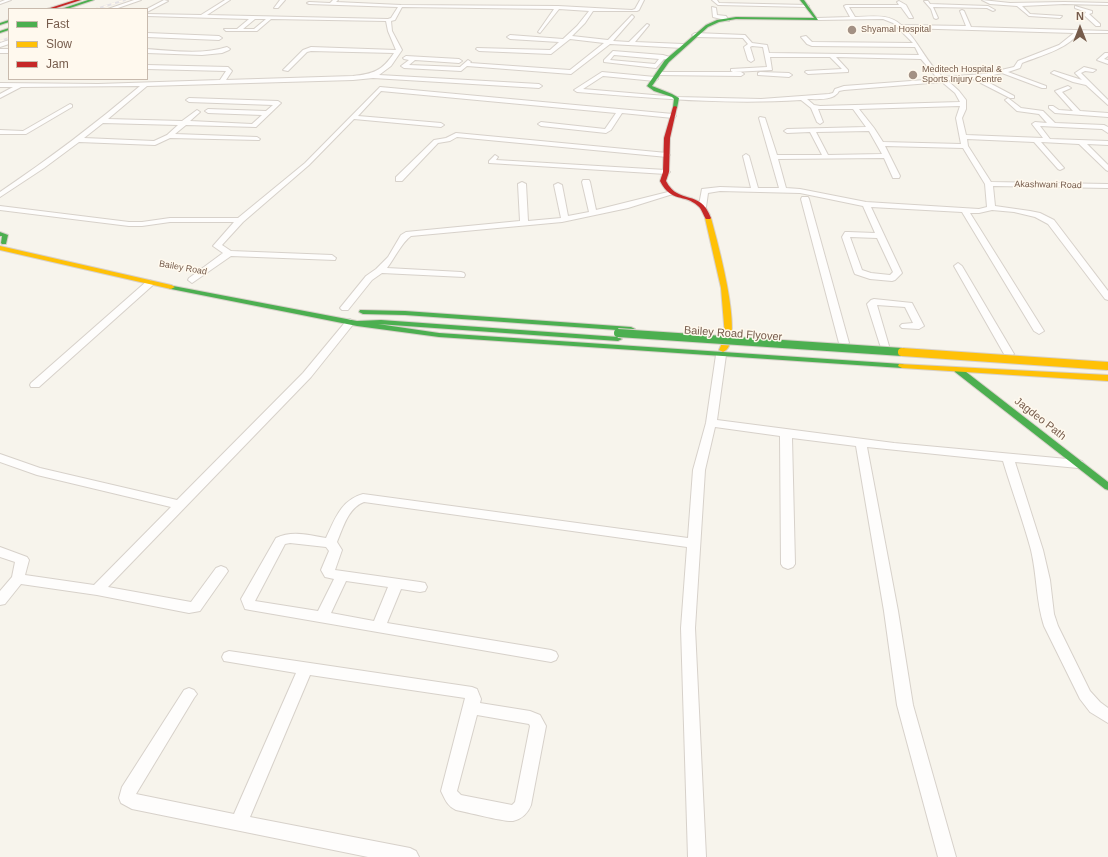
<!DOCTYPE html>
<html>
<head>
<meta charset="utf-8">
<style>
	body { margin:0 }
	#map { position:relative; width:1108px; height:857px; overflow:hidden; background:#f7f4ec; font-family:Helvetica,sans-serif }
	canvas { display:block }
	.legend { position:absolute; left:8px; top:8px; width:140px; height:72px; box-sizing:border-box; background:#fff9ee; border:1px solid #c8baad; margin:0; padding:5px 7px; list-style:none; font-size:12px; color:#765c4c }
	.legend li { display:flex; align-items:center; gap:8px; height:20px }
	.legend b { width:20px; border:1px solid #c8baad }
	.north { position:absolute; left:1060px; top:8px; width:40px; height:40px; -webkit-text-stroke:3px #fff9ee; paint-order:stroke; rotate:0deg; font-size:11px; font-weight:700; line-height:16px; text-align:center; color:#765c4c }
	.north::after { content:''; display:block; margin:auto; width:14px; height:18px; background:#765c4c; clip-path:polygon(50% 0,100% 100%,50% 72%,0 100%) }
</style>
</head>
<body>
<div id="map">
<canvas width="1108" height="857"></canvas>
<ul class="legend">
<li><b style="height:5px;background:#4caf50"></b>Fast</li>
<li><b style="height:5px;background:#ffc107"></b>Slow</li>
<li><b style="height:5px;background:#c62828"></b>Jam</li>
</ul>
<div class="north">N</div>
</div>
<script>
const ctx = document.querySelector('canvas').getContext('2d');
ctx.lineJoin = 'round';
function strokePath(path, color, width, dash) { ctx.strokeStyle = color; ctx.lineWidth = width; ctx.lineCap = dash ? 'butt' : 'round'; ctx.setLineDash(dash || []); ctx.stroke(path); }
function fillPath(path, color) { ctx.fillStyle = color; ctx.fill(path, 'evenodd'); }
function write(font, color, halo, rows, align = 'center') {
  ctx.font = font + ' Helvetica,sans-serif'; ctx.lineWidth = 3; ctx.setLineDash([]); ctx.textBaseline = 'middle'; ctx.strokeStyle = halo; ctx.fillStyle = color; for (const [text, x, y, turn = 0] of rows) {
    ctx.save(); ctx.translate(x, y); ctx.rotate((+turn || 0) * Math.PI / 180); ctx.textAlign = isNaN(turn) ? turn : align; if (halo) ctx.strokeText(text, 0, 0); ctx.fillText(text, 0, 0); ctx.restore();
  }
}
const street = new Path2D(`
	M5 0H11L0 4V2Z
	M134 0H141L115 9H108Z
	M164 0 168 1 147 12V9Z
	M225 0H230L207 15 388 19 391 18 398 7 309 4 307 3 309 2 330 3 333 0H338L336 2 401 5 558 6 632 10 635 9 640 0H644L639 10 637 11H593L585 23 572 36 608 40 632 15 634 17 613 41 629 42 647 24 649 25 635 42 683 44 686 46 683 48 610 44 571 74 467 66 461 71 404 68 401 66 409 60 404 59 403 58 406 56 459 59 462 61 459 63 415 60 409 65 460 67 468 60 471 62 470 63 570 70 604 43 570 39 551 54 479 51 476 49 477 48 550 50 559 42 510 39 507 37 510 35 563 39 577 26 589 11 559 9 540 33 538 32 554 9 402 7 395 20 391 21 392 31 402 50 391 66 379 75 539 84 542 86 539 88 373 78 353 80 147 86 108 119 182 121 197 110 200 112 190 121 252 124 262 115 208 113 205 111 208 109 266 111 273 105 189 102 186 100 189 98 278 101 281 103 256 127 186 125 175 134 257 137 260 139 259 140 170 138 155 145 79 142 44 168 0 197V192C49 159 95 124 140 86L21 87 0 98V94L13 87H0V83L98 84 220 80 226 71 147 69V65L228 67 232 71 226 80 353 76C373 74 382 71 394 53L311 51 307 52 288 71 283 70 303 50 311 47 396 50 388 31 386 21 271 19 257 31H226L224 29H237L249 19 147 16V14L201 15ZM255 19H266L254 29H243ZM103 123 178 125 167 135 154 141 84 138Z
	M280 0H285L278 8H274Z
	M712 0H717L719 3 807 5 809 6 807 7 718 5Z
	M982 0 1010 3 1064 2 1108 3V5L1064 4 1022 6 1030 14 1062 16 1060 18 1029 16 1017 6 990 4Z
	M899 1 906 5 913 18H909L901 7H849L855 17C870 17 889 13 901 25L966 26 960 11 962 10 964 11 971 27 1108 31V33H1079C1065 50 1042 55 1022 63L1020 68 1008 72 1046 86V88H1042L1002 73 980 78 1014 96V98H1010L973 79 947 80 959 91 966 100V109L962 118 966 135 1043 138 1032 124 1035 122 1047 123 1039 114 1017 111 1005 100 1008 98 1021 108 1043 111 1055 123 1104 125 1108 127V133L1102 129 1040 126 1050 139 1108 141V145L1087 144 1108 165V171L1106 170 1079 144 1041 142 1064 168 1060 170 1058 169 1034 142 967 139 968 146 991 182 1108 184V188L993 186 995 206 1030 211 1040 213 1054 220 1108 291V300L1105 299 1048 224 1035 217 1014 212 992 210 979 213H970L1044 331 1039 334 1034 331 962 212 871 207 902 273 895 280 892 281 870 279 855 274 854 272 842 237 845 232H848L875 233 863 206 800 193 720 191 708 193 706 207H703L699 205 702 189 720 187 751 188 743 156 746 154 749 156 758 188H779L759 118 760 117 765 118 777 155H822L810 132 787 133 784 131 787 129 866 127 853 109H818L823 122 820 124 817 122 811 108 801 100C726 105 652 98 577 92L574 90 602 72 655 77 658 79 655 81 603 76 583 89 677 97 761 99 829 94 833 93 835 89 844 86 938 79 921 59 836 57 848 70V72L808 74 805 72 806 71 842 69 830 57H770L772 70 733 72 731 71V69L767 67 763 47 752 46 750 47 754 60 751 62 748 60 744 47 748 44 743 38 695 37 692 35 695 33 745 35 752 43 767 45 769 53 919 55 915 47 812 46 807 44 801 37 806 36 812 42 913 43 893 23 883 19 817 20 815 19 817 18 850 17 844 6 846 5H899L897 2ZM904 28 1074 33 1059 45 1018 61 1014 67 984 74 943 77C926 63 920 43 904 28ZM942 82 955 93 960 102 820 106 814 105 807 99C817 99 834 101 839 91L844 90ZM960 106 956 118 961 144 883 142 874 128 859 109ZM869 131 882 154 828 155 816 132ZM885 146 963 148 985 184 987 207 979 209 866 202 800 189 786 188 778 159 884 158 893 178H899L900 176ZM850 237 877 238 893 272 890 275 871 273 862 270Z
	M924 1H928L930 4 988 6 995 10 993 11 987 8 933 7 938 18 936 19 934 18 931 9Z
	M1075 6 1092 11V13L1089 14 1100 24V26H1096L1084 15 1086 12 1075 8Z
	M712 7 716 8 717 15 726 16 729 21 713 17Z
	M147 33 219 36 222 38 219 40 147 37Z
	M9 40V44L0 47V43Z
	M227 47 230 49 229 50 222 53 202 55 147 53V49C173 51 202 55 227 47Z
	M0 49H9V53H0Z
	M613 51 663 55 673 58 670 60 664 59 656 68 604 62V60ZM614 55 659 59 655 64 610 60Z
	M1105 53H1108V56L1104 59 1108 60V64L1097 60Z
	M1084 67 1096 70 1093 72 1085 71 1081 73 1108 100V105L1086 85 1073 82 1051 73 1054 71 1082 80 1075 73Z
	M658 72H741L744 74 741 76 656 75V73Z
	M760 72 789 73 792 75 789 77 758 75V73Z
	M1068 86 1071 88 1062 92 1080 111 1108 113V117L1055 113 1049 108V106H1053L1059 110 1073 111 1055 91Z
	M380 87 673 114 676 116 673 118 622 113 611 130 606 133 541 126 538 124 541 122 605 129 616 113 381 91 358 116 441 123 444 125 441 127 354 119 309 165 243 222 222 245 231 251 332 255 336 258 335 260 231 256 192 283 188 280 189 278 223 253 213 246 234 222H170L142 226H129L0 210V206L129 222H142L170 218H238L305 163Z
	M70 104 72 105V107L26 134H0V130L23 131Z
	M456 133 667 153 670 155 667 157 457 137 450 141 438 143 402 181H396V177L434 140 446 138Z
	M495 155 498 157 496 160 666 170 670 172 666 174 489 163V161Z
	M583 180H589L590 182 596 210 672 191 676 193 628 208 562 222 411 236C402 242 394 259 387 268L461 272 464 273 465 275 464 277 382 273 372 280 348 310H342L340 308 366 276 376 269 388 257 401 235 406 232 520 221 518 184 522 182 526 184 528 221 561 218 554 185 558 183 562 185 568 216 589 212 582 182Z
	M802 197H808L809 199 849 343 847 345H841L839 343 801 199Z
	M958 263 962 266 1014 354 1012 356H1006L1004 354 954 266Z
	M150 280 154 283 153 285 39 387H31L30 385 31 383 147 281Z
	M874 299 912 303 924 326 919 329 902 328 900 326 902 324 913 323 905 307 877 305 889 346 887 348H881L867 304 871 300Z
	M350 319 355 322 311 377 108 587 191 602 216 568 221 566 226 568 228 571 226 574 200 611 189 613 97 595 21 584 5 604 0 605V591L12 577 15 562 0 557V547L27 557 29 560 25 575 94 585 171 507 37 475 0 462V454L40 468 177 500 303 373 347 320Z
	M721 352 726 355 717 420 894 443 1078 460 1082 461 1084 464 1082 467 1078 468 1015 462 1043 550 1050 580 1054 614 1058 626 1090 691 1100 702 1108 708V723L1090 712 1080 699 1044 626C1036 602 1037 575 1031 550 1023 520 1012 491 1003 461L867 447 898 611 913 705 956 857H938L897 705 884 611 856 446 792 438 795 564 793 567 788 569 783 567 781 564 780 436 715 427 705 470 695 628 706 857H688L681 628 687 547 364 502C348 508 343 528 337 542L342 550 335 570 420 582 425 583 427 587 425 591 420 592 401 589 387 623 551 650 556 652 558 656 556 660 551 662 250 610 245 609 241 599 276 538C292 530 309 535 326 538 335 519 341 500 363 494L688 538 693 470 706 423 716 355ZM290 543 326 547 329 551 321 570 325 577 334 579 318 611 255 601 285 544ZM346 581 388 587 374 621 331 613Z
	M229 651 472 687 477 689 481 699 480 703 530 711 540 715 546 726 531 805C528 813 522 819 513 821 504 822 467 812 456 810 447 806 445 799 441 791L465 698 310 675 250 817 410 848 416 851 419 857H368L132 809 121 803 119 798 122 787 184 690 189 688 194 690 197 694 194 698 136 794 234 814 296 673 224 661 222 657 224 653ZM477 715 529 724 530 726 515 802 512 805 461 795 457 791Z`);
const fast = new Path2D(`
	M88 0H94L67 9H61Z
	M800 0H804L818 20 736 19 719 22 708 27 669 62 652 86 672 94 679 98 677 108 673 107 674 99 672 97 654 91 647 86 665 60 706 25 717 20 736 17 814 18Z
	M9 20V22L0 25V23Z
	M9 28V30L0 33V31Z
	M0 232 8 235 6 244H2L1 243 2 236H0Z
	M168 285 357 321 381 320 618 337 622 339 618 341 378 324 439 333 902 364 906 366 902 368 439 337 357 326 171 289 167 287Z
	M360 310 405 311 631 327 635 329 631 331 405 315 363 314 359 312Z
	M955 368H961L1108 482V490L1105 489 955 372 954 370Z`);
const slow = new Path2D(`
	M708 216 711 218C716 237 747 345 723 352L719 350 725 336 721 288 705 218Z
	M0 246 171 285 175 287 171 289 0 250Z
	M899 364 1108 375V381L902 368 898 366Z`);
const jam = new Path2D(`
	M75 0H81L53 9H47Z
	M675 106 677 107 670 138 669 172 666 181C679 206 700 188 711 218L710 219H706C703 215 702 209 698 206 684 193 672 204 660 181L663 172 664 138 673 107Z`);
strokePath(street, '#d7d1ca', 2);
strokePath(fast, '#d8d1ca', 2);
strokePath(slow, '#d8d1ca', 2);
strokePath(jam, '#d8d1ca', 2);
fillPath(street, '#fefdfc');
fillPath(fast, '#4caf50');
fillPath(slow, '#ffc107');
fillPath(jam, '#c62828');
const rail = new Path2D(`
	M96 9 125 0
	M0 41 9 38`);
strokePath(rail, '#e5e2e5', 2);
strokePath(rail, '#fff9ee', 1.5, [4]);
const fastBridge = new Path2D(`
	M618 333 902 352`);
const slowBridge = new Path2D(`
	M902 352 1108 366`);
strokePath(fastBridge, '#d8d1ca', 10, []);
strokePath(slowBridge, '#d8d1ca', 10, []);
strokePath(fastBridge, '#4caf50', 8);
strokePath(slowBridge, '#ffc107', 8);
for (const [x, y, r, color] of [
	[852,30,5,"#a39184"],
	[913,75,5,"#a39184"]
]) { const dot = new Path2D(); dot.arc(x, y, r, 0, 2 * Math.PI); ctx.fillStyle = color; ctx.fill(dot); strokePath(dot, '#fff9ee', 1.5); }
write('9px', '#765c4c', '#fff9ee', [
	["Shyamal Hospital",861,30],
	["Meditech Hospital &",922,70],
	["Sports Injury Centre",922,80]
], 'left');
write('9px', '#765c4c', '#fff9ee', [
	["Akashwani Road",1048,185,1],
	["Bailey Road",183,268,10]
]);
write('11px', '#765c4c', '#fff9ee', [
	["Bailey Road Flyover",733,334,4],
	["Jagdeo Path",1040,419,38]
]);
</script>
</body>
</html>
